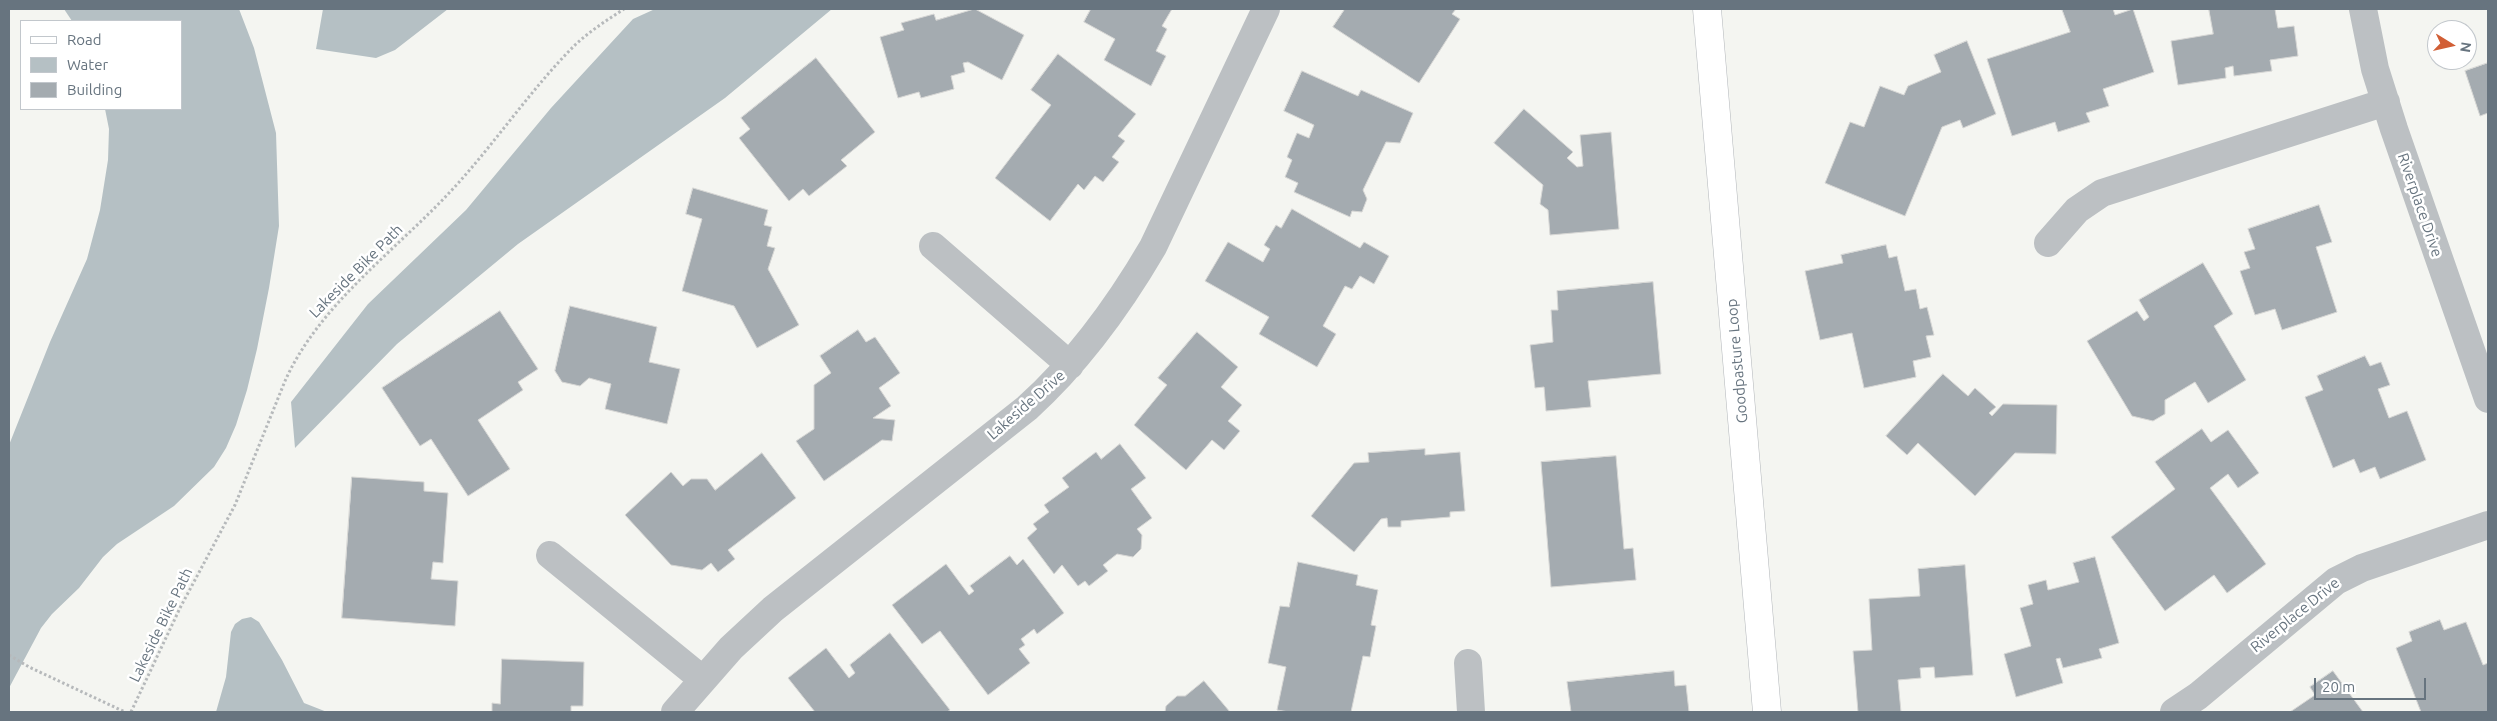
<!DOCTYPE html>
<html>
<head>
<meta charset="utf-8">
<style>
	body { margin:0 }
	#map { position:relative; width:2497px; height:721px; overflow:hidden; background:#f4f5f1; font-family:Ubuntu,sans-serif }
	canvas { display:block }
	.frame { position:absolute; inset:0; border:10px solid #67747f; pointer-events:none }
	.legend { position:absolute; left:20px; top:20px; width:162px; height:90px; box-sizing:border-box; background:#fff; border:1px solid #c2c7cc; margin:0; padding:6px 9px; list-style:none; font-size:15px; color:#67747f }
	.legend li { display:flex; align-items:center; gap:10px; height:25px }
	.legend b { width:25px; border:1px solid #c2c7cc }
	.north { position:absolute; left:2427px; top:20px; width:50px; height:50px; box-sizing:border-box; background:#fff; border:1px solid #c2c7cc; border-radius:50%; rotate:99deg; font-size:14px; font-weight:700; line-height:20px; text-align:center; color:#67747f }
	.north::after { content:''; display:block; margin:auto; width:18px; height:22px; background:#d15e35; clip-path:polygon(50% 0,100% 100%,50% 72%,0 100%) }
	.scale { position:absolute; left:2314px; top:678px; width:112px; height:22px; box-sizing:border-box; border:2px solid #67747f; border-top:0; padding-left:6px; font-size:15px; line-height:18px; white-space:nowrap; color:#67747f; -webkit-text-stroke:4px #fff; paint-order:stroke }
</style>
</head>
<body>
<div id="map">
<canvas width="2497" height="721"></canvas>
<div class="frame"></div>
<ul class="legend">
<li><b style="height:6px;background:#fff"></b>Road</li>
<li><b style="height:14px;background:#b5c0c4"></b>Water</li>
<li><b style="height:14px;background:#a4abb0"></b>Building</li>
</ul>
<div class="north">N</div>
<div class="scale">20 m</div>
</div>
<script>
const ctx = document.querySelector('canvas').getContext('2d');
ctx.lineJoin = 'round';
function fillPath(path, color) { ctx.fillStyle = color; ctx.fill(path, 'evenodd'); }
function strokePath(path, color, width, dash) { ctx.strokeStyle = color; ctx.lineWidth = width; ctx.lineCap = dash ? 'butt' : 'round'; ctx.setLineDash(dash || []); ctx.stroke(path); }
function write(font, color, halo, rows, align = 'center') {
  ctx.font = font + ' Ubuntu,sans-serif'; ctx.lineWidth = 5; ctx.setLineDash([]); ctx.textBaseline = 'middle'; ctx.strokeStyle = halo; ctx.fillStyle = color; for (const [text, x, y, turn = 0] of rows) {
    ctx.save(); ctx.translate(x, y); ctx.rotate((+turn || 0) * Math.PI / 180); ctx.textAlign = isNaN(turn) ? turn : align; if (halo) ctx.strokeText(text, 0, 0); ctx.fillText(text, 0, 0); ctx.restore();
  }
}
fillPath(new Path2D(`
	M64 9H239L254 48 276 133 279 226 269 288 257 349 247 390 236 425 226 448 214 467 174 506 117 544 103 557 79 588 52 614 41 628 9 688V445L50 342 87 259 100 210 108 160 109 129 105 109H181V21H72Z
	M323 9H448L395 50 376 58 316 49Z
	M655 9H832L725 98 518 244 397 344 295 448 291 402 368 304 466 210 551 108 633 19Z
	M251 617 259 622 282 660 304 703 327 712H216L226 677 231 632 235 624 242 619Z`), '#b5c0c4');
const building = new Path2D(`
	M975 9 1024 35 1002 80 968 62 963 63 965 72 951 76 954 89 921 98 919 92 898 98 880 37 904 30 901 23 934 14 936 20Z
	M1091 9H1172L1162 26 1167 29 1156 51 1166 56 1151 86 1104 60 1115 39 1084 22Z
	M1345 9H1456L1452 14 1460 19 1419 83 1333 27Z
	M2062 9H2113L2115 15 2133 9 2154 72 2103 89 2109 106 2086 113 2090 122 2058 132 2055 122 2012 136 1987 59 2070 32Z
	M2209 9H2278H2275L2278 28 2294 26 2298 56 2270 60 2272 71 2234 76 2233 66 2225 68 2226 78 2178 85 2171 41 2213 34Z
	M1967 41 1996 114 1963 128 1960 120 1942 127 1905 216 1825 183 1850 122 1864 127 1880 86 1904 95 1908 86 1941 72 1934 55Z
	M1058 54 1136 114 1118 136 1125 141 1112 157 1119 162 1103 182 1095 176 1084 190 1078 184 1050 221 995 178 1051 105 1031 90Z
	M816 58 875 132 841 160 847 166 809 196 803 189 789 201 739 138 750 129 741 118Z
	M2488 63V113L2480 116 2465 71Z
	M1302 71 1358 96 1361 90 1413 113 1400 143 1386 142 1363 190 1367 199 1362 212 1352 211 1350 217 1294 192 1298 183 1285 177 1292 160 1287 157 1297 133 1309 138 1314 125 1284 111Z
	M1524 109 1573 152 1567 158 1577 167 1583 166 1580 135 1611 132 1619 229 1550 235 1548 210 1540 204 1543 185 1494 143Z
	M693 188 768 210 764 225 772 227 767 246 775 248 768 269 799 325 757 348 734 306 682 291 702 219 686 214Z
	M2319 205 2332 242 2316 247 2337 312 2282 330 2275 309 2255 315 2240 271 2250 268 2244 252 2255 249 2248 229Z
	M1292 209 1360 248 1364 242 1389 256 1374 284 1360 276 1352 289 1345 286 1323 326 1336 334 1317 367 1259 334 1269 317 1205 281 1228 242 1263 262 1270 249 1264 245 1276 225 1281 228Z
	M1886 245 1889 258 1897 256 1905 291 1916 289 1920 309 1927 307 1934 335 1926 336 1931 357 1913 361 1916 377 1864 388 1852 333 1820 340 1805 271 1843 263 1841 255Z
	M2203 263 2233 314 2214 326 2246 380 2208 403 2195 382 2165 400V414L2153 421 2132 416 2087 341 2137 311 2144 321 2149 317 2139 300Z
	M1653 282 1661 374 1588 381 1591 407 1546 411 1544 387 1535 388 1530 345 1553 342 1551 310H1558L1557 291Z
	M570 306 657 327 649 362 680 369 667 424 605 409 611 384 589 378 580 386 562 382 555 371Z
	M500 311 538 369 518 382 523 390 478 420 510 469 468 496 431 439 420 446 382 388Z
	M858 330 866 342 875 337 900 373 879 388 891 406 873 418 895 420 892 441 882 440 824 481 796 441 814 429V385L831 373 820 356Z
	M1197 332 1238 367 1221 387 1242 405 1228 421 1240 431 1224 450 1212 440 1186 470 1134 425 1167 385 1158 378Z
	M2365 356 2370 366 2381 362 2390 385 2378 389 2389 418 2407 411 2426 460 2380 479 2375 467 2360 473 2354 459 2333 468 2305 397 2323 390 2317 376Z
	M1943 374 1968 396 1975 388 1996 407 1989 413 1992 416 2003 404 2057 405 2056 454 2015 453 1975 496 1918 443 1907 455 1886 436Z
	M2202 429 2211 442 2228 430 2259 473 2238 488 2228 474 2210 488 2266 564 2227 593 2214 575 2165 611 2111 537 2175 489 2155 462Z
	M1120 444 1146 478 1131 489 1152 518 1137 529 1142 535 1141 549 1133 557 1117 554 1103 565 1108 571 1089 586 1085 581 1078 586 1062 565 1054 574 1027 538 1037 529 1033 524 1049 512 1044 505 1069 487 1062 478 1096 452 1101 459Z
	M1425 449V455L1460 452 1465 511 1450 512V517L1401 521V527H1388L1387 518 1381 519 1354 552 1311 516 1354 463 1369 462 1368 453Z
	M762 453 796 498 728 550 735 559 718 572 711 563 702 570 671 565 625 515 671 472 683 486 691 479H707L715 490Z
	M1616 456 1624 549 1633 548 1636 580 1551 587 1541 462Z
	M352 477 424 482V491L448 493 443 563 433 562 431 579 458 581 455 626 342 618Z
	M1010 556 1017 565 1023 559 1064 613 1037 634 1034 629 1021 639 1025 645 1019 649 1030 663 988 695 940 631 922 644 892 605 946 564 969 595 974 591 970 586Z
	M2095 557 2119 643 2099 649 2102 658 2063 668 2060 658 2056 659 2063 683 2016 697 2004 654 2031 646 2020 608 2033 604 2028 585 2046 580 2048 590 2079 582 2073 563Z
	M1298 562 1358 575 1356 585 1378 590 1371 625 1376 626 1370 657 1363 656 1351 712H1289L1277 710 1286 667 1268 663 1280 606 1289 607Z
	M1965 565 1973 675 1935 678 1934 667 1920 668 1921 678 1898 680 1901 712H1858L1853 651 1872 650 1869 599 1920 596 1918 569Z
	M2440 620 2444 630 2466 622 2483 665 2488 663V712H2421L2396 648 2412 641 2409 632Z
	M890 633 950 710 947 712H815L788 678 826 648 849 678 855 673 850 665Z
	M502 659 584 662 583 706H571V712H492V703L500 704Z
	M1674 671 1675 686 1686 685 1689 712H1571L1567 682Z
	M2333 671 2363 712H2290L2315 695 2310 687Z
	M1204 681 1230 712H1165L1166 706 1177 696H1185Z`);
fillPath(building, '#a4abb0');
strokePath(building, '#d6d6d4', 1);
const secondary = new Path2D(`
	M1707 9 1767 712`);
strokePath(secondary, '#b1b5b9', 29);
strokePath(new Path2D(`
	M9 655 29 667 125 712
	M131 712 180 608 235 505 285 381C319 305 394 252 450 192 494 145 530 90 575 45 590 31 607 20 624 9`), '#b6b9bb', 3, [2.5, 2.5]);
strokePath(new Path2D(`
	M2363 9 2375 69 2394 129 2488 399
	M2048 243 2077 210 2102 193 2386 102
	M933 246 1070 365
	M550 555 702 679
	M1468 663 1471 712
	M675 712 731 648 773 609 1027 408C1079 361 1118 307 1153 247L1266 9
	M2174 712 2198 696 2336 581 2362 568 2488 525`), '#bcc0c3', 28);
strokePath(secondary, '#fff', 28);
write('15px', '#67747f', '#fff', [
	["Riverplace Drive",2420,205,71],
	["Lakeside Bike Path",356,271,-45],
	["Goodpasture Loop",1737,361,-95],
	["Lakeside Drive",1026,405,-41],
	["Riverplace Drive",2295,615,-39],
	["Lakeside Bike Path",161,625,-64]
]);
</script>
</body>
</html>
